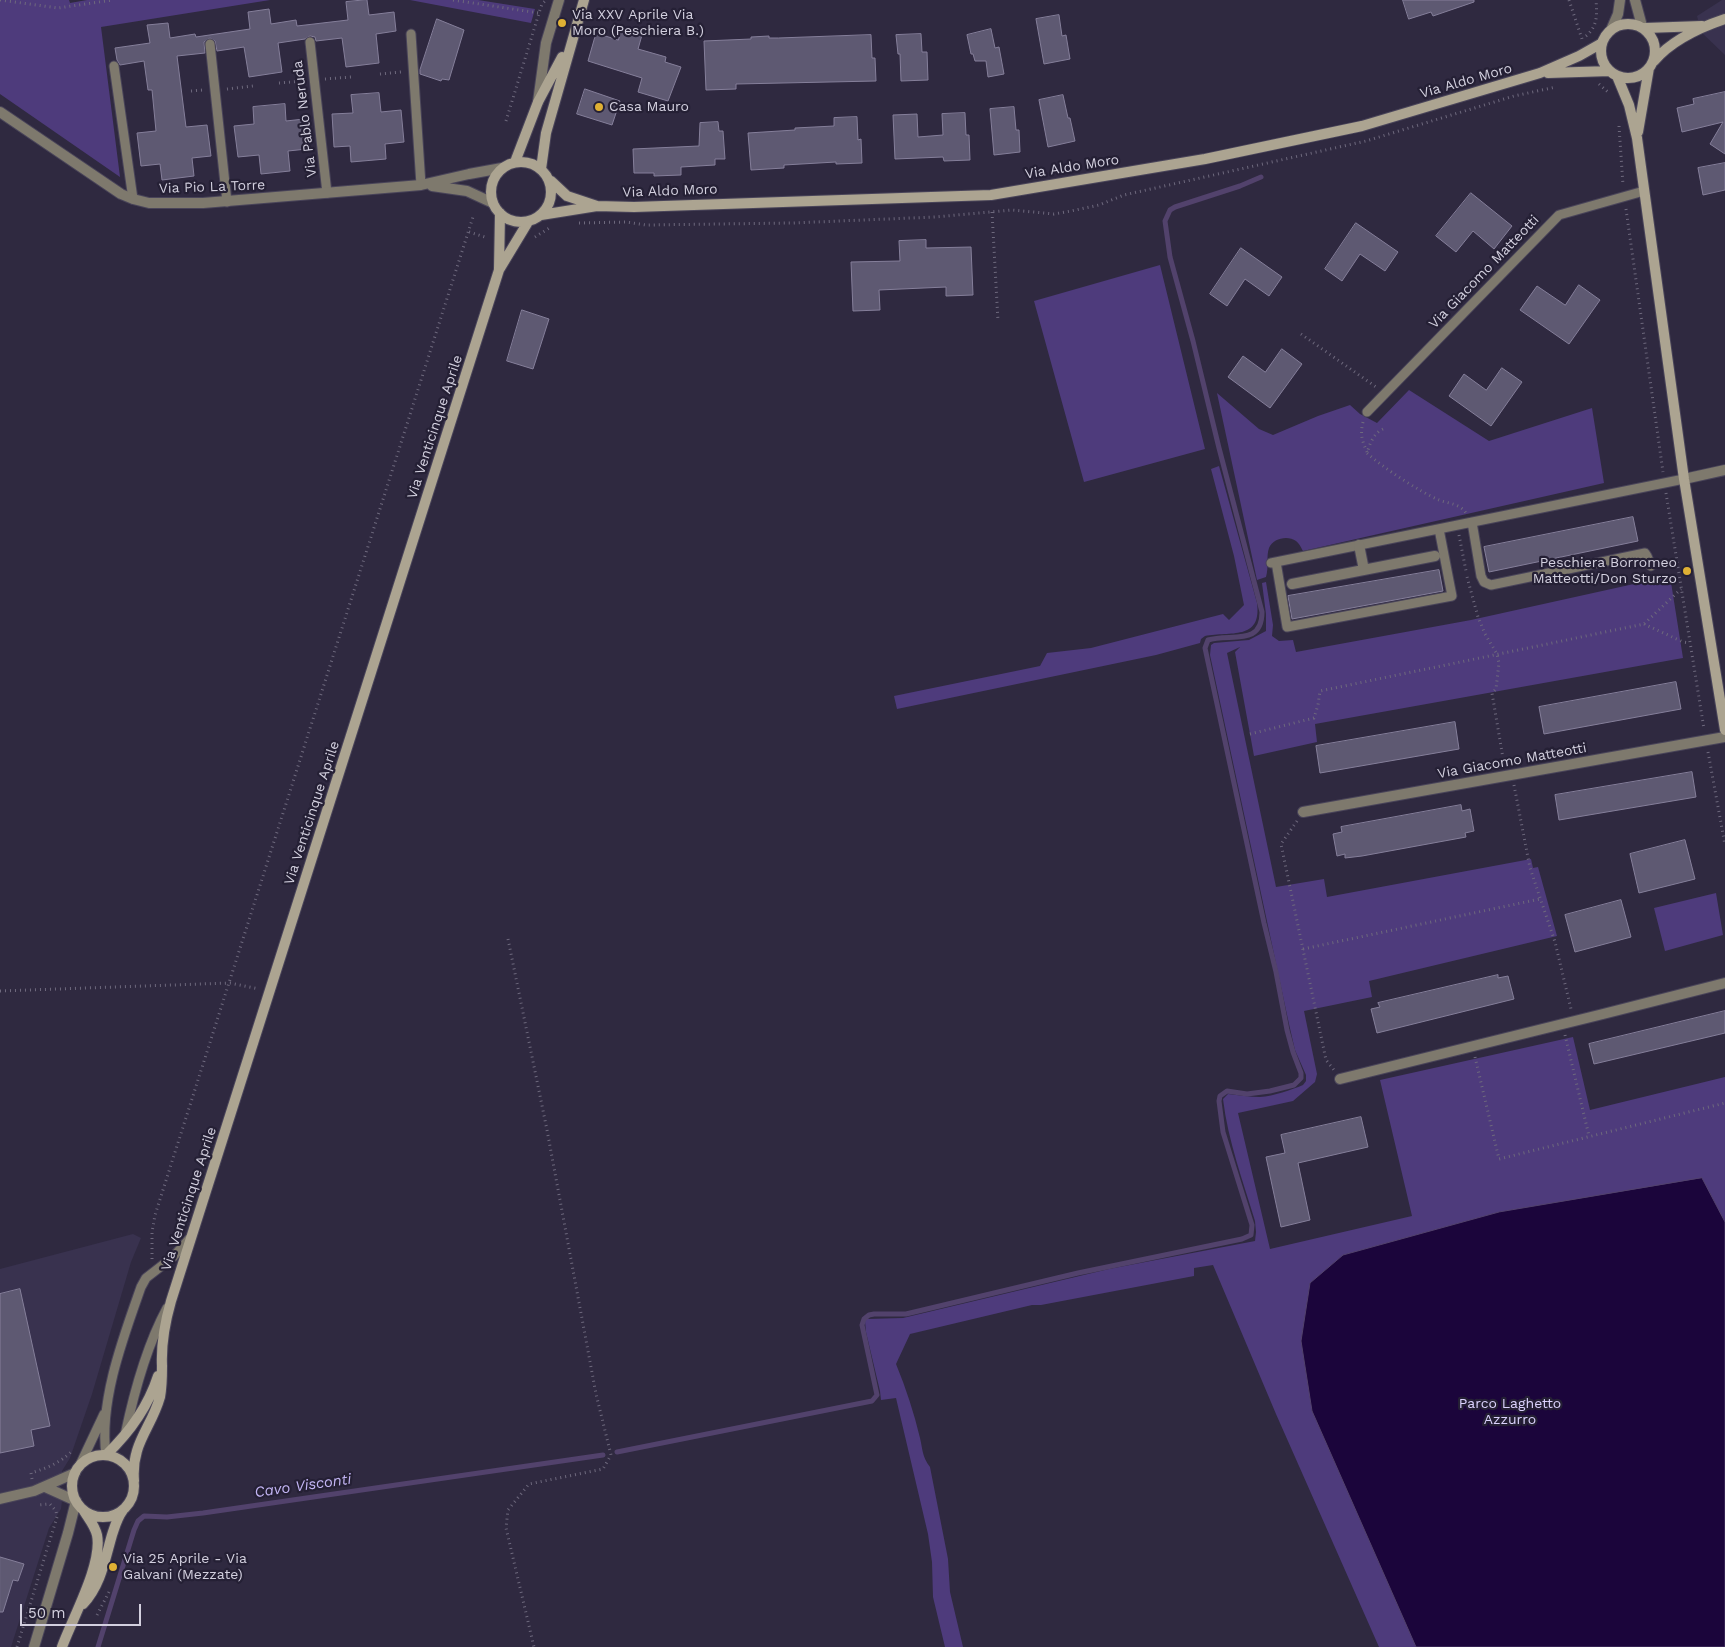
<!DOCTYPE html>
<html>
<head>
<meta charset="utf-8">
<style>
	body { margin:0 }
	#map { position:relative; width:1725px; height:1647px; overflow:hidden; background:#2f2940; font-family:"Work Sans",sans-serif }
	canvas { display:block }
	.scale { position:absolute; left:20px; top:1604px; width:121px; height:22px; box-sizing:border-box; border:2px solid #d3d0df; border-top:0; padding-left:6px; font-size:15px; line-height:18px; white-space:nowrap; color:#d3d0df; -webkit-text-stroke:4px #252035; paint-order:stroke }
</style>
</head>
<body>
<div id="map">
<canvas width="1725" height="1647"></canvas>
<div class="scale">50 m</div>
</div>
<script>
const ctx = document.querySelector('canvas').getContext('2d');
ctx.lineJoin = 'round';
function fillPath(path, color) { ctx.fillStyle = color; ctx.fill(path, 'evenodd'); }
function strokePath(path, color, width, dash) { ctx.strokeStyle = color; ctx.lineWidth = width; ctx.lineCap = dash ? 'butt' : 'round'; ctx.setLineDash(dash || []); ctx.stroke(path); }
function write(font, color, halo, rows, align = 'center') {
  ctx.font = font + ' "Work Sans",sans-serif'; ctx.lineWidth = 4.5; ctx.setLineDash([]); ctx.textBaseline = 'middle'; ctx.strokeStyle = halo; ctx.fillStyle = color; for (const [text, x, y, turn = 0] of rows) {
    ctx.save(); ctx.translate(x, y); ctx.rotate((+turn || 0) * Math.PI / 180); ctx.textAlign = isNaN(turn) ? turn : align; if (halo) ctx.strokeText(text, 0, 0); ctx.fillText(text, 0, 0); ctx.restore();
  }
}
fillPath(new Path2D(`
	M1722 0H1725V55L1701 32 1697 16Z
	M133 1234 141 1238 131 1262 92 1394 70 1458 62 1471 60 1487 62 1500 61 1509 49 1528 11 1647H0V1269Z`), '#39324f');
fillPath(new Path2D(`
	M0 0H69L70 3 87 0H270L101 27 120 177 0 94Z
	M410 0H478L535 9 531 23Z
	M1160 265 1205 449 1084 482 1034 301Z
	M1409 390 1489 441 1592 408 1604 483 1303 551C1301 548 1300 544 1296 541 1288 535 1273 538 1269 548 1266 556 1269 567 1266 577L1257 580 1217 393 1259 429 1273 435 1318 416 1350 405 1360 414 1377 423Z
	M1219 466 1257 603C1262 641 1230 631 1205 636L1201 639 1200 643 1156 655 897 709 894 696 1040 666 1047 653 1091 648 1223 614 1229 620 1244 605 1234 556 1211 469Z
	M1670 576 1683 658 1315 724 1317 742 1254 756 1235 652 1240 647 1227 653 1276 887 1324 879 1327 897 1531 859 1533 868 1538 867 1557 936 1369 981 1372 997 1304 1011 1317 1074 1315 1082 1293 1101 1238 1113 1270 1249 1412 1216 1380 1080 1573 1037 1590 1110 1725 1077V1647H1379L1276 1414 1213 1265 1194 1268V1276L1041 1305H1032L910 1334 896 1364C906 1388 914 1413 920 1438 923 1451 922 1456 930 1467L948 1559 950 1592 963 1647H945L933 1597 932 1562 928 1534 896 1398 881 1400 880 1391 866 1332 865 1321 867 1319 903 1318 1109 1269 1255 1241 1256 1232 1255 1221C1243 1181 1228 1141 1223 1099L1228 1094C1239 1095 1250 1097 1260 1097 1274 1096 1291 1090 1303 1085L1306 1081V1075L1295 1050 1289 1024 1210 655 1211 645 1214 643 1249 640 1266 631V614L1262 583 1266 582 1273 625 1272 636 1279 641 1293 640 1296 652 1471 620Z
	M1716 893 1723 935 1665 951 1654 908Z`), '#4e3b7c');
const water = new Path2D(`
	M1702 1178 1725 1222V1647H1416L1312 1411 1301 1341 1310 1283 1343 1255 1499 1212Z`);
fillPath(water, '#1b053b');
strokePath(water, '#52426c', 1);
strokePath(new Path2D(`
	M617 1452 872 1401 877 1395 862 1325 864 1319 869 1315 874 1314H906L1078 1273 1242 1239 1251 1235 1252 1225 1223 1132 1219 1101 1220 1096 1227 1091 1247 1094 1270 1091 1294 1085 1301 1078V1073L1293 1052 1287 1030 1276 972 1264 923 1205 648 1208 640C1230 633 1262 647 1262 612L1219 448 1193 341 1170 257 1165 221 1170 210 1175 207 1240 186 1261 177
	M98 1647 134 1530 138 1521 144 1516 167 1517 203 1513 603 1455`), '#52426c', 5);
const building = new Path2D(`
	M367 0 369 15 394 12 396 31 376 34 379 63 346 67 342 38 316 41 315 37 310 36 305 39 278 43 282 72 249 77 244 47 217 51 215 41 210 38 204 42 205 53 177 56 186 127 207 125 211 156 192 158 194 176 162 180 160 164 141 166 137 133 156 131 152 90H148L144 61 120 65 117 60 115 48 150 43 147 25 168 23 170 38 195 34 196 37 250 29 248 12 269 9 271 24 296 20 297 26 348 20 346 2Z
	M1403 0H1474V2L1433 16 1431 12 1409 19Z
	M1059 15 1062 36 1066 35 1070 59 1044 64 1036 19Z
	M437 19 464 30 449 80 442 79 441 81 420 74V70Z
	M622 29 642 35 638 49 666 57 665 62 681 67 668 101 638 92 642 78 588 61 596 33 618 40Z
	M991 29 995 48 999 47 1004 74 988 77 986 61H975L973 54H971L967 35Z
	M921 34 922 52H927L928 80 901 81 900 54H898L896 35Z
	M871 35 872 58H875L876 81 736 84V89L706 90 704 41 751 39V37L769 36V38H778Z
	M585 89 620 101 612 125 577 114Z
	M1725 92V154L1710 144 1723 122 1682 132 1677 108 1694 104 1693 99Z
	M379 93 381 112 401 110 404 142 385 144 386 159 351 162 350 146 334 147 332 114 353 113 351 95Z
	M1063 95 1068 118H1070L1075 141 1048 147 1039 100Z
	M285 104 286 121 304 119 307 149 288 151 290 171 261 174 259 155 238 157 234 126 254 124 253 107Z
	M1014 107 1016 130H1019L1020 152 994 155 990 109Z
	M965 113 966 135H969L970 160 944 161 943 157 895 159 893 115 917 114 918 137 943 135 942 114Z
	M857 117 858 140 861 139 862 163 836 164V162L784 165V168L751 170 748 133 795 130V128L834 126V118Z
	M718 122 719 131H723L725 159H715V165L681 167V175L654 176V173H634L633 149 699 146 700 123Z
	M1725 163V190L1703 195 1698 168Z
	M1471 193 1512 226 1494 249 1473 231 1456 252 1436 236Z
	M1356 223 1398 252 1385 271 1360 254 1342 281 1325 269Z
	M926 240V248L971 247 973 295 946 296V287L879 290 880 310 853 311 851 262 900 261 899 241Z
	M1241 248 1282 277 1269 296 1245 279 1227 306 1210 294Z
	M1579 285 1600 300 1569 344 1520 310 1537 286 1565 305Z
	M522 310 549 319 533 369 507 361Z
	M1282 349 1302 364 1270 408 1228 377 1243 356 1265 372Z
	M1502 368 1522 382 1491 426 1449 396 1464 374 1486 390Z
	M1633 517 1638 541 1489 572 1484 547Z
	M1439 570 1443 591 1292 619 1288 596Z
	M1676 682 1681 709 1544 734 1539 707Z
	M1455 722 1459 749 1320 773 1316 746Z
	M1692 772 1696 797 1559 820 1555 795Z
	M1461 805 1462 811 1470 809 1474 831 1465 833 1466 837 1362 856 1345 858V854L1337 856 1333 834 1342 832 1341 827Z
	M1685 840 1695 879 1639 893 1630 854Z
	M1621 900 1631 937 1575 952 1565 915Z
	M1498 975V978L1508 976 1514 999 1377 1033 1371 1009 1380 1007 1378 1003Z
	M1725 1011V1033L1594 1064 1589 1044Z
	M1361 1117 1368 1147 1298 1163 1310 1220 1281 1227 1266 1157 1285 1153 1281 1135Z
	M20 1289 50 1426 31 1430 34 1446 0 1453V1294Z
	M0 1557 24 1564 18 1581 13 1580 3 1612H0Z`);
fillPath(building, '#5e5972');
strokePath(building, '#857f9a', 1);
const lane = new Path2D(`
	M411 34 421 185
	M310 42 327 193
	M210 44 227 202
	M114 66 133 199
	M1367 412 1559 215 1644 191
	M1472 522 1481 576 1484 582 1491 585 1645 553 1647 556 1651 566
	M1276 562 1287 627 1452 596 1439 529
	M1271 563 1684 479
	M125 1435C134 1392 146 1347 167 1308
	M106 1455C99 1401 123 1338 141 1287L146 1278 173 1257 191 1237
	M79 1467 104 1414`);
const street = new Path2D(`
	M1635 0 1642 26
	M1611 30 1618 14 1620 0
	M538 102 546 43 559 0
	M0 112 121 194 133 199 149 203H203L421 185 469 174 502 168
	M432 186 467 191 493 203
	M1684 479 1725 470
	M1359 545 1364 570
	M1292 584 1435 556
	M1303 812 1725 737
	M1340 1079 1603 1014 1725 983
	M0 1499 34 1491 75 1473
	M34 1647 68 1533 76 1501 45 1487`);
const secondary = new Path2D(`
	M1601 51a27 27 0 1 1 54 0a27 27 0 1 1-54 0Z
	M1645 28 1702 26
	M1654 61C1672 40 1698 28 1725 19
	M1548 73 1610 71
	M1617 76 1629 105 1637 138 1684 479 1725 730
	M1638 132 1649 68
	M491 192a30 30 0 1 1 60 0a30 30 0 1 1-60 0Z
	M515 162 538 102 562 57
	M541 169 546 133 584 0
	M551 181 567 196 597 206
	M541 215 597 206 634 207 991 195 1205 159 1362 126 1540 73 1579 56 1602 43
	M499 269 500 213
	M72 1486a31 31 0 1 1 62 0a31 31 0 1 1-62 0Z
	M106 1455C130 1432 148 1407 158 1376
	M134 1481C131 1443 151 1429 160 1397 162 1386 162 1377 162 1366 161 1344 165 1322 171 1301L499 270 528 222
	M83 1604C101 1585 105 1559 112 1535 115 1526 117 1518 123 1510
	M62 1647C72 1619 103 1564 97 1535 95 1526 89 1519 84 1511`);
strokePath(lane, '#494459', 11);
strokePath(street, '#494459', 12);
strokePath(secondary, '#494459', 12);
strokePath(new Path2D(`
	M0 0 58 8 113 0
	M453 0 539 13
	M1569 0 1582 39
	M1586 36C1598 26 1597 14 1596 0
	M380 74 401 72
	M325 79 351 77
	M279 83 304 81
	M1599 84 1609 93
	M227 89 253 86
	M191 91 203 90
	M506 121 539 13 542 4 545 1
	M1619 126 1623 185
	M1626 209 1663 472
	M992 212 998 321
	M579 223 626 222 646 225 792 223 935 217 1012 210 1054 214 1071 211 1099 205 1124 195 1366 141 1514 96 1556 87
	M469 232 488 238
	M535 237 551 227
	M1301 334 1376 387
	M1363 422C1360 434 1362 441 1367 452
	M1383 429C1374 433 1370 443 1367 453 1382 467 1420 492 1439 500 1449 504 1459 503 1466 513
	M1666 493 1704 729
	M1459 535 1466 571
	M1467 577 1478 617 1485 634 1497 654 1499 663 1496 689 1492 693 1504 764
	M1644 624 1683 642 1690 643
	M1250 734 1314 718 1318 705 1320 691 1644 624 1681 589
	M1708 752 1725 845
	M1514 785 1530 868 1555 942 1571 1009
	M1297 821 1281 844 1326 1060 1334 1070
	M508 939 547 1130 596 1394 611 1455 603 1469 529 1484 508 1510 506 1528 534 1647
	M1303 949 1540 899
	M0 991 230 983 259 989
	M1565 1035 1589 1136
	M1475 1057 1499 1159 1725 1103
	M152 1259V1232L155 1215 473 217
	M32 1479 31 1473C47 1468 60 1463 72 1451
	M97 1615 109 1592
	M17 1647 57 1517 56 1511 50 1504 37 1505`), '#6e697d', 3, [1, 4]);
strokePath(lane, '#7e796d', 9);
strokePath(street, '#7e796d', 10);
strokePath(secondary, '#aca491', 10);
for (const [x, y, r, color] of [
	[562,23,5,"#dfb034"],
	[599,107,5,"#dfb034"],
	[1687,571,5,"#dfb034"],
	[113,1567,5,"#dfb034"]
]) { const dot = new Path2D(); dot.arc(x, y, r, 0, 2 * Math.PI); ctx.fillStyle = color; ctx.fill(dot); strokePath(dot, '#252035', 2); }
write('14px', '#d3d0df', '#252035', [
	["Via XXV Aprile Via",572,15],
	["Moro (Peschiera B.)",572,31],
	["Casa Mauro",609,107],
	["Peschiera Borromeo",1677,563,"right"],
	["Matteotti/Don Sturzo",1677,579,"right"],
	["Via 25 Aprile - Via",123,1559],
	["Galvani (Mezzate)",123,1575]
], 'left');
write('14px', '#d3d0df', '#252035', [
	["Via Aldo Moro",1466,81,-16],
	["Via Pablo Neruda",305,119,-97],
	["Via Aldo Moro",1072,167,-9],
	["Via Pio La Torre",212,187,-2],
	["Via Aldo Moro",670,191,-2],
	["Via Giacomo Matteotti",1484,272,-46],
	["Via Venticinque Aprile",435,427,-72],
	["Via Giacomo Matteotti",1512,761,-10],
	["Via Venticinque Aprile",312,813,-72],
	["Via Venticinque Aprile",189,1199,-72]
]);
write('14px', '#dcd3fe', '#252035', [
	["Parco Laghetto",1510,1404],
	["Azzurro",1510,1420]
]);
write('italic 15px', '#c3b5f4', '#252035', [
	["Cavo Visconti",303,1486,-8]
]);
</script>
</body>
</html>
